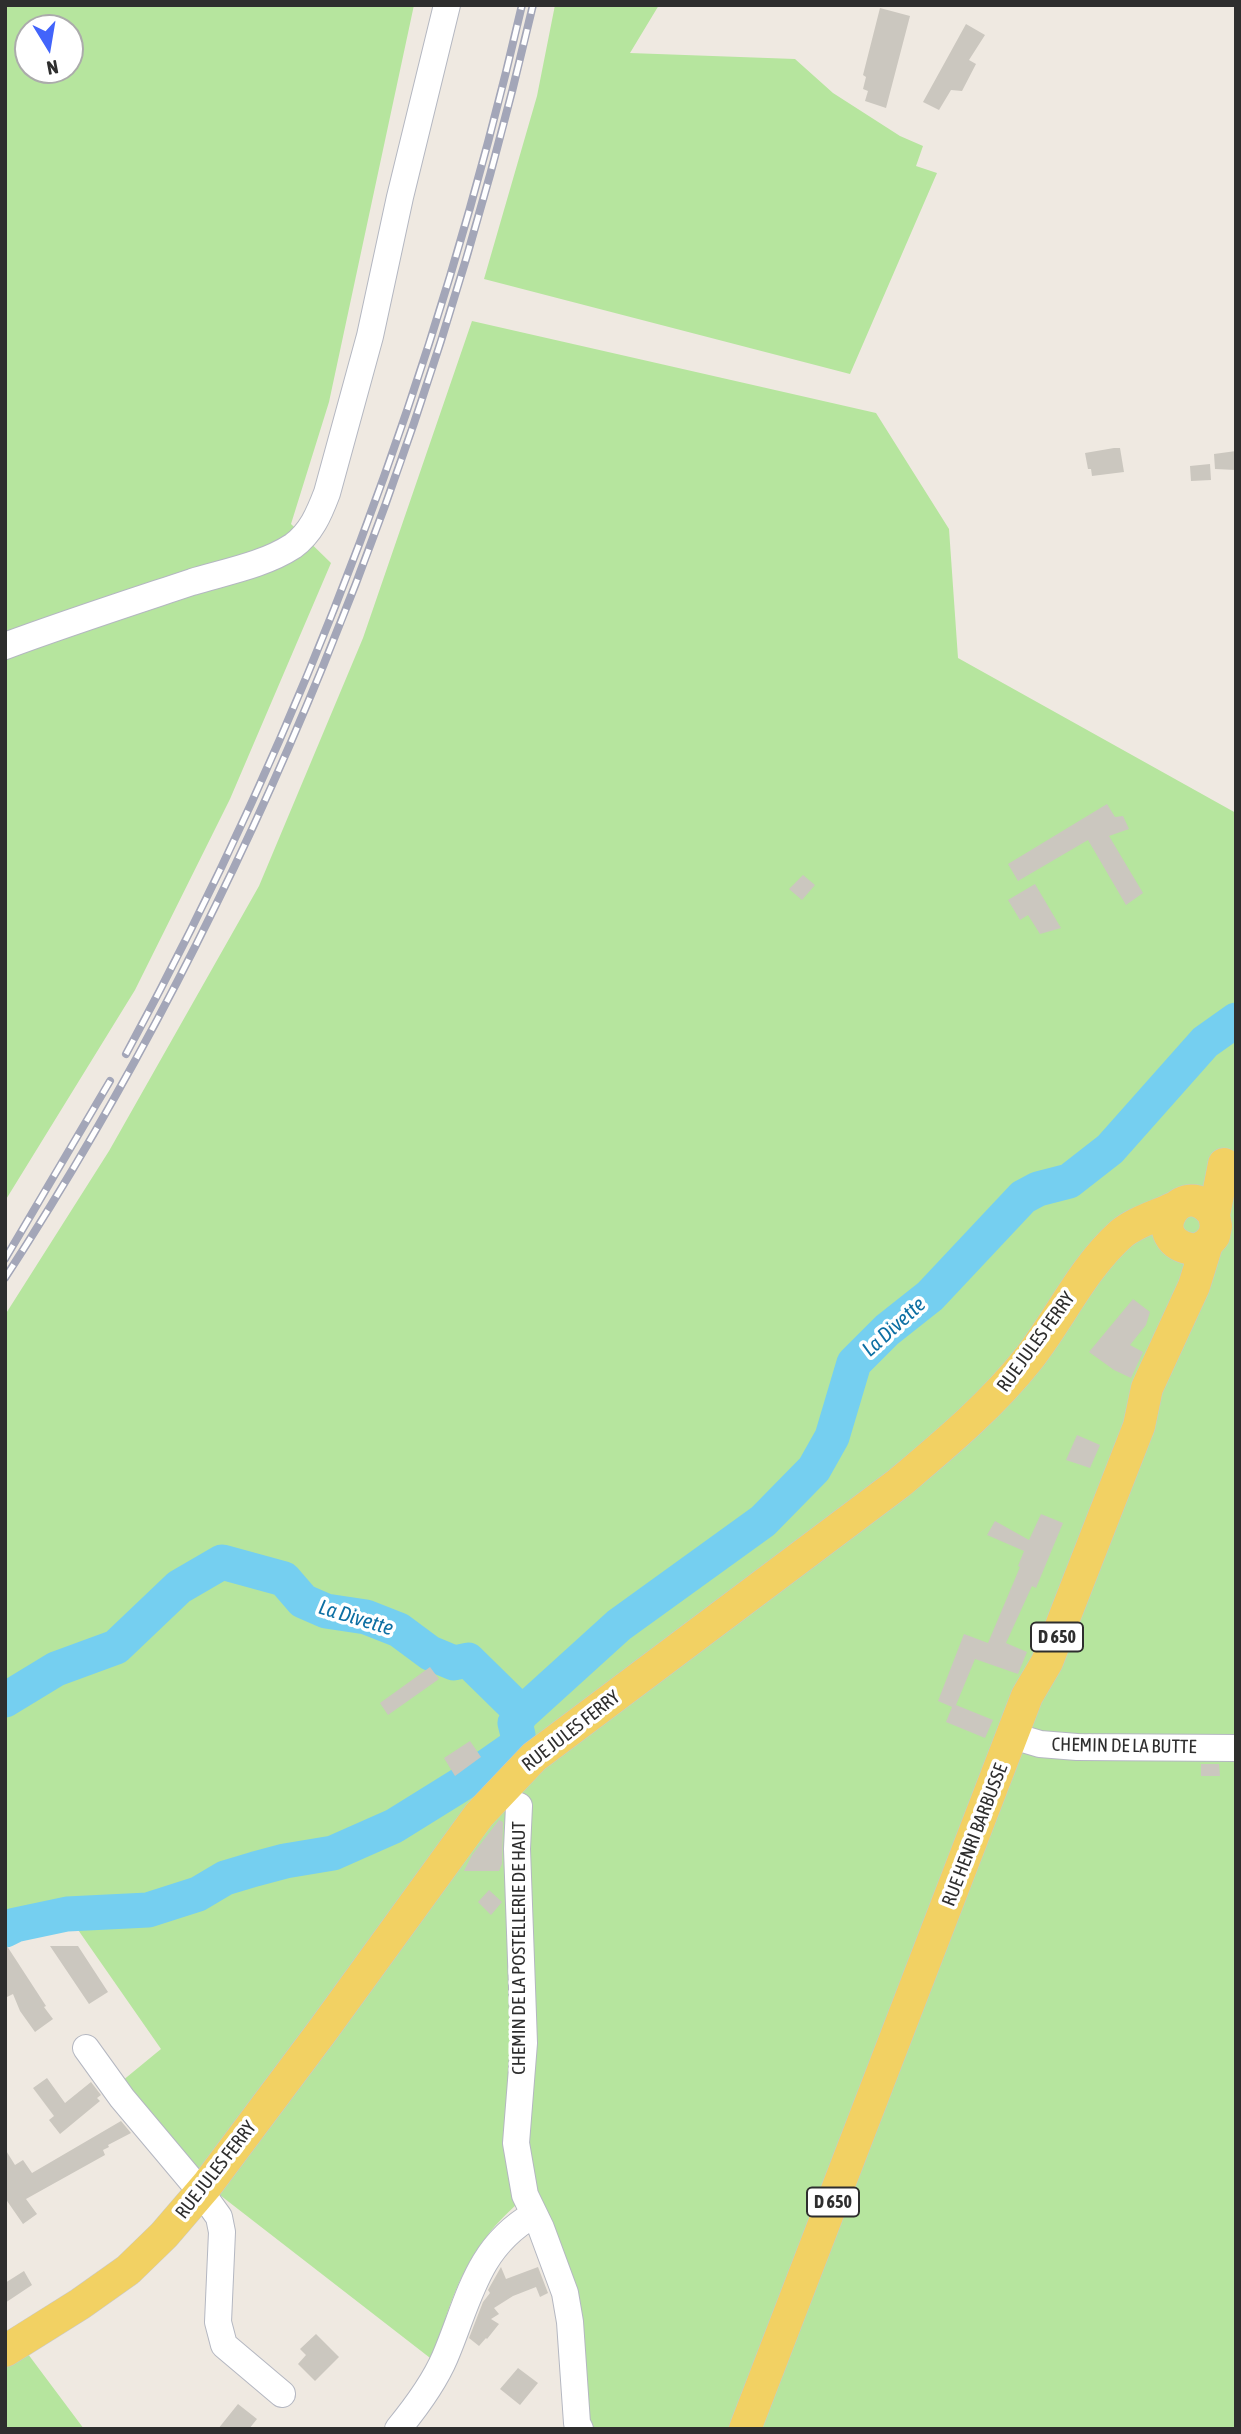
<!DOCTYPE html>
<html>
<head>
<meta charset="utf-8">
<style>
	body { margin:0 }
	#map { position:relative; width:1241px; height:2434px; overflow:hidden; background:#efe9e1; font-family:"Asap Condensed",sans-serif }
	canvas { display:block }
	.frame { position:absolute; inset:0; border:7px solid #2e2e2e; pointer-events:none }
	.north { position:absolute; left:14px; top:14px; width:70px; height:70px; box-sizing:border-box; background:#fff; border:2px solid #ababab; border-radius:50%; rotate:169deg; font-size:19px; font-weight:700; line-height:28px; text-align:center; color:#2e2e2e }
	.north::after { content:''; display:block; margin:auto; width:24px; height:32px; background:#4264fb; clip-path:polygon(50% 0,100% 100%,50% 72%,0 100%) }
</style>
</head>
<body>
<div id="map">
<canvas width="1241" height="2434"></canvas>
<div class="frame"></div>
<div class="north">N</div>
</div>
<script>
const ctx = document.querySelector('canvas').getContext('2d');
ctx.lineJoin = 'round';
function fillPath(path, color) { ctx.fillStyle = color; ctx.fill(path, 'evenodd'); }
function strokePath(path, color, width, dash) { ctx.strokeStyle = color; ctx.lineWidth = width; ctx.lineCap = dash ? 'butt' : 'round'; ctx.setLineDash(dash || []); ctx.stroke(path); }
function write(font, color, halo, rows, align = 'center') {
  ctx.font = font + ' "Asap Condensed",sans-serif'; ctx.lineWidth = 7; ctx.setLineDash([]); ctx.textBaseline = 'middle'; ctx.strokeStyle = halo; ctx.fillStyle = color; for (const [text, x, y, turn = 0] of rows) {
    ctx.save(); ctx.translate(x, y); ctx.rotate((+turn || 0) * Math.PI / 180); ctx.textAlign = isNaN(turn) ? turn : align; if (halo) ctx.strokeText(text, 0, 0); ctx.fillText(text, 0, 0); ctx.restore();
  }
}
fillPath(new Path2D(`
	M5 5H414L329 402 291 524 331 563 230 799 135 990 5 1201ZM28 28H70V70H28Z
	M555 5H659L630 53 795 59 833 93 900 136 923 146 916 166 937 173 850 374 484 279 537 96Z
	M472 321 876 413 949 529 958 658 1236 813V2429H580L572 2359 525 2196C512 2209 498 2221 487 2236 459 2271 444 2318 434 2361L207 2185 116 2086 161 2049 67 1914 15 1925 5 1930V1315L109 1151 259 886 363 638Z
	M19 2342 84 2429H5V2351Z`), '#b6e59e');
strokePath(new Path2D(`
	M5 1700 56 1669 116 1647 179 1587 222 1562 284 1579 303 1601 326 1611 366 1617 399 1630 430 1653 454 1663 468 1660 522 1713
	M5 1930 15 1925 67 1914 148 1910 198 1894 225 1878 255 1869 285 1861 333 1853 394 1826 460 1785 516 1746 518 1735 515 1723 522 1713 619 1625 763 1521 814 1469 832 1437 854 1363 887 1330 930 1296 1023 1197 1038 1189 1069 1181 1110 1149 1205 1042 1236 1020`), '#75cff0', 35);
fillPath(new Path2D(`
	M880 8 910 16 886 108 865 101 868 91 863 89 866 77 863 75Z
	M966 24 985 35 969 60 976 64 962 91 951 90 939 110 923 102Z
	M1114 448H1120L1124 472 1092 476 1091 469H1088L1085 453Z
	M1236 451V470L1215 469 1214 454Z
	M1210 464 1211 480 1191 481 1190 466Z
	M1107 804 1115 817 1123 816 1129 829 1109 836 1143 893 1126 905 1088 840 1018 881 1008 864Z
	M803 875 815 885 802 900 789 889Z
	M1035 884 1061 928 1040 934 1028 915 1020 920 1008 900Z
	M1133 1299 1150 1312 1146 1325 1130 1345 1143 1352 1131 1378 1114 1370 1089 1352Z
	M1077 1435 1100 1445 1090 1468 1066 1460Z
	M1041 1514 1063 1523 1036 1588 1032 1586 1006 1643 1027 1652 1018 1674 975 1659 956 1705 993 1720 985 1738 946 1722 952 1707 938 1701 964 1634 988 1643 1020 1567 1018 1566 1024 1551 987 1535 995 1521 1029 1540Z
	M430 1667 439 1679 388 1715 380 1703Z
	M470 1741 481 1757 455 1776 444 1758Z
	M1201 1764H1219L1220 1776H1201Z
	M499 1820 503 1822 502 1864 499 1871H464L472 1855Z
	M489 1890 502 1902 491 1915 478 1902Z
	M5 1943 46 2006 44 2007 53 2019 35 2032 20 2011 13 1994 5 1998Z
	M50 1946H78L108 1992 89 2004Z
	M47 2078 65 2103 91 2082 101 2095 97 2098 100 2101 60 2134 49 2120 54 2116 33 2088Z
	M121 2121 131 2133 108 2145 109 2147 103 2150 105 2155 26 2199 37 2214 23 2224 5 2198V2149L15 2165 23 2160 32 2173Z
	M501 2267 506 2279 538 2267 548 2293 540 2297 536 2287 513 2296 494 2308 499 2314 491 2319 499 2324 487 2339 486 2338 479 2346 469 2338 483 2302 490 2293 488 2290Z
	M24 2271 32 2285 5 2303V2283Z
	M316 2334 339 2357 315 2381 298 2364 306 2355 300 2349Z
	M518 2368 538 2383 520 2405 500 2389Z
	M238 2404 257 2419 249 2429H218Z`), '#cbc7bf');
const minor = new Path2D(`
	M5 646C67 623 129 603 192 582 225 572 264 565 293 546 311 533 319 514 327 493L370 336 400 197 447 5
	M1013 1736 1040 1744 1077 1747 1236 1748
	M519 1806 517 1849 524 2043 516 2143 525 2195 541 2228 565 2293 570 2322 577 2423 580 2429
	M86 2048 122 2098 201 2192 219 2217 222 2232 218 2322 224 2345 282 2394
	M398 2429C416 2407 434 2383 445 2357 469 2301 476 2248 533 2215`);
const major = new Path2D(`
	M1214 1215C1182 1170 1137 1244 1197 1250L1207 1244 1214 1236 1216 1226 1214 1215 1224 1164
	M5 2351 80 2304 128 2270 164 2235 207 2185 323 2030 479 1815 534 1757 899 1483C945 1444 991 1406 1029 1358 1061 1317 1082 1269 1121 1234 1135 1222 1157 1216 1173 1208
	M745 2429 1027 1696 1047 1662 1139 1426 1147 1388 1194 1286 1207 1244`);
strokePath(minor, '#b4b7c1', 28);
strokePath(major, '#c9c9c9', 33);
strokePath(minor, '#fff', 26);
strokePath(major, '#f2d163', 32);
const rail = new Path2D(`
	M126 1054C305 725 438 370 522 5
	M5 1259 110 1081
	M5 1278C254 895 430 449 533 5`);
strokePath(rail, '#a3a6b8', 8);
strokePath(rail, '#fff', 5, [16]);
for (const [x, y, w] of [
	[1057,1637,52],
	[833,2202,52]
]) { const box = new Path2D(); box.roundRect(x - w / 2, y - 14.5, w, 29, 5); ctx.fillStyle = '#fff'; ctx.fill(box); strokePath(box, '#2e2e2e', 2); }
write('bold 18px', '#2e2e2e', null, [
	["D 650",1057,1637],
	["D 650",833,2202]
]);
write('19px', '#2e2e2e', '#fff', [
	["RUE JULES FERRY",1036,1342,-54],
	["RUE JULES FERRY",571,1731,-38],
	["CHEMIN DE LA BUTTE",1124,1746,1],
	["RUE HENRI BARBUSSE",975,1835,-69],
	["CHEMIN DE LA POSTELLERIE DE HAUT",519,1948,-90],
	["RUE JULES FERRY",216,2170,-52]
]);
write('italic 21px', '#0d6fa3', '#fff', [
	["La Divette",894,1327,-42],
	["La Divette",356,1618,17]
]);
</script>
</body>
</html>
